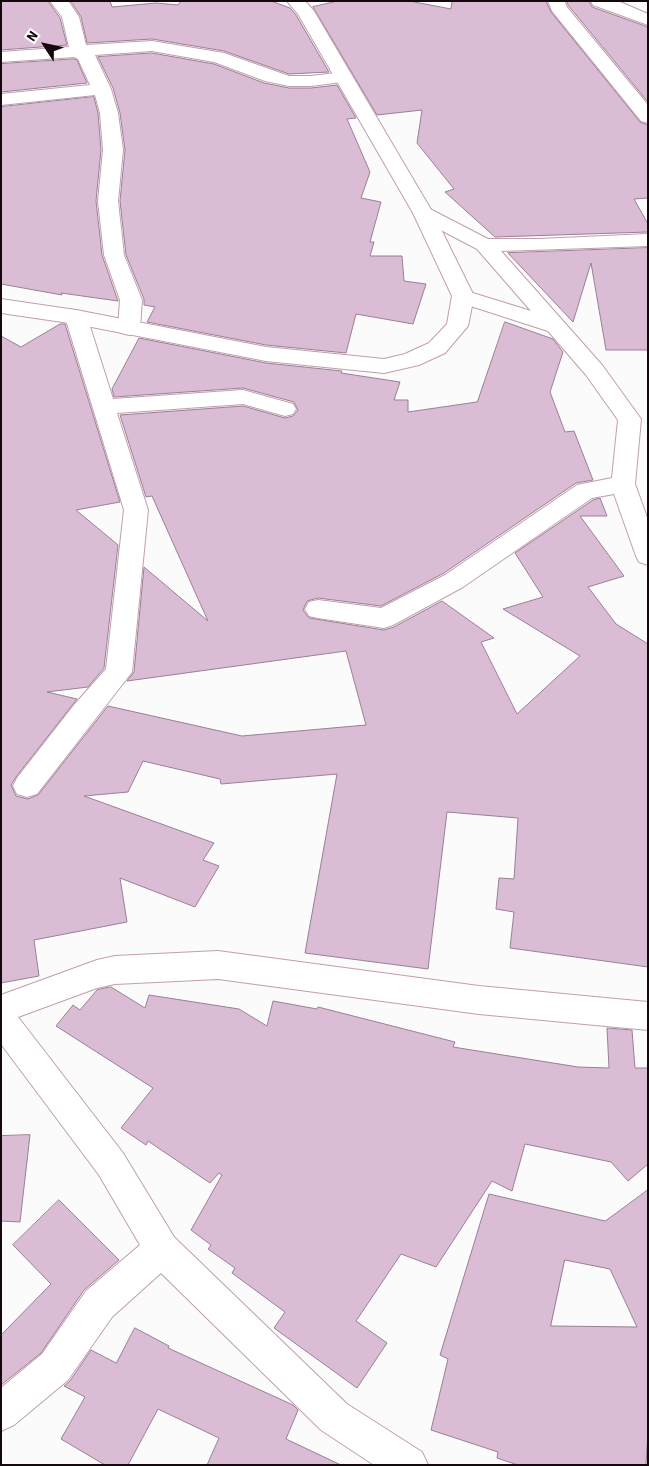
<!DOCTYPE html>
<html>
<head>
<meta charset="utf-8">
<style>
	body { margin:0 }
	#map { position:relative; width:649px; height:1466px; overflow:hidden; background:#fbfbfb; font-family:"Source Sans 3",sans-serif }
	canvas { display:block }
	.frame { position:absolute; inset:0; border:2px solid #14080d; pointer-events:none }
	.north { position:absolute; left:20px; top:20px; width:50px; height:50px; -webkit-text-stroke:4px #fff; paint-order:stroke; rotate:305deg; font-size:14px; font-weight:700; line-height:20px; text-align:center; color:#14080d }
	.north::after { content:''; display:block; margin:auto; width:18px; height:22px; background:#14080d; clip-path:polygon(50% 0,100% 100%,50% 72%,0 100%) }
</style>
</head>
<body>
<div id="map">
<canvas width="649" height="1466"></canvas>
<div class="frame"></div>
<div class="north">N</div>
</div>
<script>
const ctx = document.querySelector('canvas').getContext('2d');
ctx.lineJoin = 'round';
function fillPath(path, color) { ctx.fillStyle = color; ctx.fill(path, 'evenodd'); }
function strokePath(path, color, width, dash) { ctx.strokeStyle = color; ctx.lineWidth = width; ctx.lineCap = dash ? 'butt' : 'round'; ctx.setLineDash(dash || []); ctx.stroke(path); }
const building = new Path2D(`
	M1 1H48L60 18 67 45 1 50Z
	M71 1H110L112 7 156 3 178 5 181 1H271L290 8 296 15 329 72 289 74 224 51 152 39 87 43 81 17Z
	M338 1H409L451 9 452 1H546L551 12 640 122 648 125V198L634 199 648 224V232L495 237 445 192 454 189 417 143 422 110 377 115 313 7Z
	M567 1H589L592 7 648 27V102L568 5Z
	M152 53 214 64 264 83 289 88H311L337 85 356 118 347 119 370 172 361 198 381 202 370 242H374L370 256H402L404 281 426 284 413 324 356 314 346 353 266 345 147 322 155 307 144 305V299L126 255 120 201 125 150 120 113 113 88 98 57Z
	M74 59 77 60 87 83 1 92V64Z
	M94 97 98 113 101 150 96 201 102 255 118 301 61 293 62 295 1 284V107Z
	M648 248V350H606L591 263 573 322 508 253Z
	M505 322 553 339 563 352 550 392 565 432 574 431 593 480 576 483 444 573 381 606 318 598 307 601 303 610 309 618 384 630 394 627 442 601 494 638 481 642 517 714 580 656 503 609 543 597 515 553 593 500 600 498 607 516H580L624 576 588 587 616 624 648 644V967L510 948 514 912 496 909 499 878 514 879 518 818 447 812 428 969 305 953 337 774 221 784 220 779 143 761 128 792 84 796 214 843 203 860 219 866 195 907 120 878 127 922 34 940 39 976 1 983V336L21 347 60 324H65L120 502 76 510 118 545 104 668 88 687 47 692 77 699 16 777 11 785 16 796 28 799 38 795 108 706 242 736 366 725 346 651 127 681 134 672 144 567 208 621 152 496 146 497 120 415 243 406 285 418 293 416 298 410 294 402 243 388 114 397 112 389 139 338 266 363 342 371 341 373 400 382 394 400H408V412L477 402Z
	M111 987 145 1008 149 995 239 1009 267 1026 273 1001 317 1009 318 1007 455 1042 453 1047 578 1067 609 1068 607 1028 632 1030 635 1068H648V1164L628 1181 611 1162 525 1144 512 1191 492 1181 436 1267 401 1254 356 1321 387 1343 357 1388 274 1328 285 1312 232 1273 235 1268 208 1249 211 1245 191 1230 222 1175 219 1173 210 1183 148 1141 146 1145 121 1128 153 1088 56 1026 73 1005 80 1010 97 990Z
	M30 1135 20 1222 1 1221V1136Z
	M648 1190V1431L646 1465H518L497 1458 498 1452 431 1430 448 1359 440 1355 489 1194 605 1221ZM565 1260 610 1269 637 1327 551 1326Z
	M59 1200 119 1260 84 1290 41 1353 1 1385V1335L51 1284 13 1245Z
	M135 1328 169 1346 168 1348 293 1405 298 1410 286 1439 341 1465H207L219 1438 158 1409 128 1465H105L61 1439 85 1397 64 1386 70 1381 91 1350 116 1363Z`);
fillPath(building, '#dabcd4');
strokePath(building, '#9a7f95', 1);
const street = new Path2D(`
	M50 1 69 2 79 17 86 45 152 41 224 53 289 76H311L344 72 350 73 353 77 350 81 311 86H289L265 81 214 62 152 51 95 55 111 89 118 113 123 150 118 201 124 255 142 300 140 328 137 333 129 335 121 333 118 328 120 300 104 255 98 201 103 150 100 113 95 95 1 105V94L90 85 78 59 74 57 1 62V52L69 47 62 17Z
	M548 1H565L566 6 648 105V123L641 121 552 11Z
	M591 1H618L648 14V25L593 5Z
	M423 207 430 209 488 239H539L648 234V246L501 251 602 365 641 419 635 484 648 520V565L639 562 636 556 614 494 592 498 463 587 393 625 384 628 318 618 309 616 305 609 309 602 318 600 381 608 445 575 577 485 612 478 618 420 586 375 548 331 455 301 452 296 455 291 463 290 531 311 477 249 416 217 413 213 416 209Z
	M76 310 84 312 87 317 113 399 243 390 293 404 296 409 293 414 285 416 243 404 117 413 148 510 132 672 37 794 27 797 17 794 13 786 17 778 74 705 106 669 124 510 65 317 68 312Z
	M218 951 479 986 648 1002V1030L479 1014 218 979 115 984 97 988 18 1017 123 1153 174 1237 347 1404 422 1452 428 1465H374L321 1430 161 1273 112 1317 68 1380 14 1425 1 1431V1388L42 1354 86 1291 140 1245 99 1175 1 1044V995L97 960 115 956Z`);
const secondary = new Path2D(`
	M287 1H305L314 11 433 213 474 296 468 326 445 353 419 365 384 373 266 361 76 324 1 313V299L76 310 266 347 384 359 405 354 429 343 447 324 452 296 413 213 298 14Z`);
strokePath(street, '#c29ead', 2);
strokePath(secondary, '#c29ead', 2);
fillPath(street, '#fff');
fillPath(secondary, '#fff');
</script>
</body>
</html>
